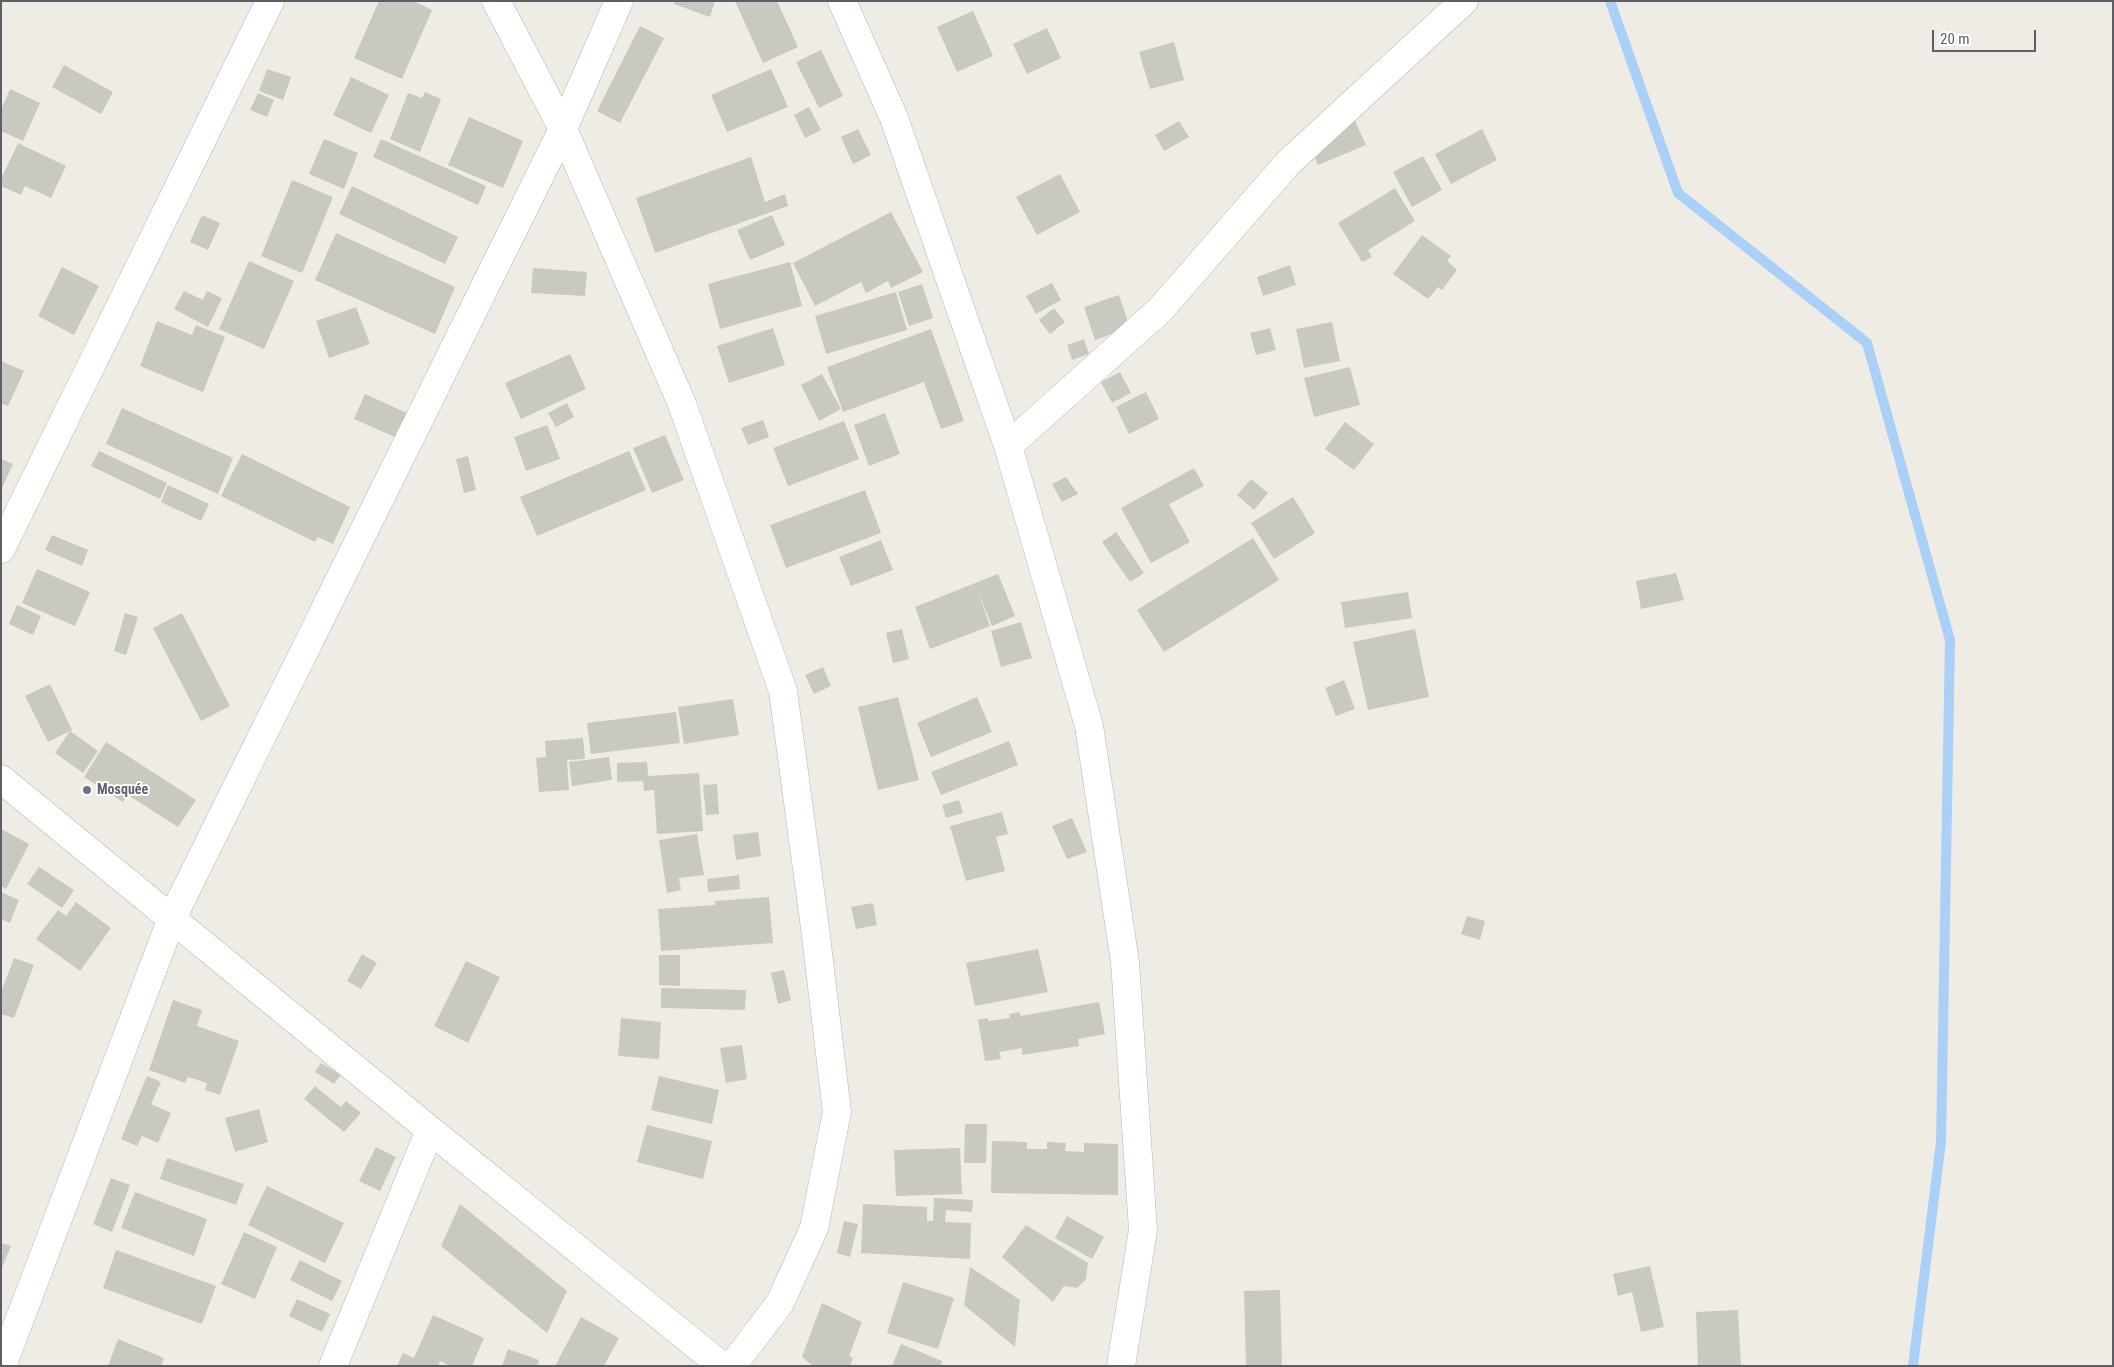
<!DOCTYPE html>
<html>
<head>
<meta charset="utf-8">
<style>
	body { margin:0 }
	#map { position:relative; width:2114px; height:1367px; overflow:hidden; background:#eeece5; font-family:"Roboto Condensed",sans-serif }
	canvas { display:block }
	.frame { position:absolute; inset:0; border:2px solid #5d5f64; pointer-events:none }
	.scale { position:absolute; left:1932px; top:30px; width:104px; height:22px; box-sizing:border-box; border:2px solid #5d5f64; border-top:0; padding-left:6px; font-size:15px; line-height:18px; white-space:nowrap; color:#5d5f64; -webkit-text-stroke:4px #fff; paint-order:stroke }
</style>
</head>
<body>
<div id="map">
<canvas width="2114" height="1367"></canvas>
<div class="frame"></div>
<div class="scale">20 m</div>
</div>
<script>
const ctx = document.querySelector('canvas').getContext('2d');
ctx.lineJoin = 'round';
function strokePath(path, color, width, dash) { ctx.strokeStyle = color; ctx.lineWidth = width; ctx.lineCap = dash ? 'butt' : 'round'; ctx.setLineDash(dash || []); ctx.stroke(path); }
function fillPath(path, color) { ctx.fillStyle = color; ctx.fill(path, 'evenodd'); }
function write(font, color, halo, rows, align = 'center') {
  ctx.font = font + ' "Roboto Condensed",sans-serif'; ctx.lineWidth = 4; ctx.setLineDash([]); ctx.textBaseline = 'middle'; ctx.strokeStyle = halo; ctx.fillStyle = color; for (const [text, x, y, turn = 0] of rows) {
    ctx.save(); ctx.translate(x, y); ctx.rotate((+turn || 0) * Math.PI / 180); ctx.textAlign = isNaN(turn) ? turn : align; if (halo) ctx.strokeText(text, 0, 0); ctx.fillText(text, 0, 0); ctx.restore();
  }
}
strokePath(new Path2D(`
	M1610 1 1678 193 1867 343 1950 640 1941 1142 1913 1366`), '#abd0f7', 10);
fillPath(new Path2D(`
	M379 1H413L432 10 402 79 354 58Z
	M675 1H715L710 17 674 4Z
	M735 1H777L798 47 763 63Z
	M973 11 993 56 957 72 937 27Z
	M640 26 664 38 620 123 597 111Z
	M1047 28 1061 58 1027 74 1013 44Z
	M1174 42 1184 80 1150 89 1139 52Z
	M821 50 843 96 819 108 796 62Z
	M64 65 113 92 101 114 52 87Z
	M267 69 291 77 283 100 259 91Z
	M771 69 788 107 727 132 711 95Z
	M351 77 389 95 371 133 333 115Z
	M10 89 40 103 23 141 1 131V110Z
	M425 92 441 99 420 152 390 139 408 93 422 98Z
	M258 93 274 100 267 117 250 110Z
	M809 107 821 130 805 138 794 115Z
	M469 117 523 141 503 188 448 165Z
	M1179 121 1189 137 1164 151 1155 135Z
	M1355 121 1366 145 1318 165 1308 141Z
	M858 129 871 155 853 164 841 137Z
	M1482 129 1497 160 1451 184 1435 154Z
	M324 139 358 153 344 189 309 174Z
	M381 139 486 186 478 205 373 157Z
	M18 143 66 166 51 198 25 186 21 195 1 186V179Z
	M1423 156 1442 190 1412 207 1393 172Z
	M751 157 765 202 785 194 788 206 655 253 636 198Z
	M1060 174 1080 212 1037 235 1016 197Z
	M292 180 333 197 302 273 261 256Z
	M352 186 458 237 445 264 339 214Z
	M1395 188 1415 221 1368 250 1372 257 1362 262 1338 223Z
	M891 212 923 272 891 288 888 281 866 293 861 282 815 306 793 263Z
	M202 215 220 223 208 250 190 242Z
	M772 215 785 245 750 260 737 230Z
	M336 233 455 287 435 334 315 280Z
	M1422 235 1451 256 1447 261 1457 270 1442 290 1438 287 1428 299 1393 274Z
	M249 261 294 281 264 349 219 329Z
	M790 262 802 306 720 329 708 284Z
	M1290 265 1296 285 1263 296 1257 277Z
	M62 267 99 286 74 335 38 316Z
	M533 268 587 272 585 296 531 293Z
	M1052 283 1061 300 1036 314 1026 296Z
	M922 284 933 318 909 326 898 292Z
	M184 291 203 300 207 291 222 298 208 327 174 309Z
	M896 292 907 330 826 354 815 316Z
	M1119 295 1130 328 1095 340 1084 307Z
	M356 307 370 344 329 358 316 321Z
	M1054 308 1065 322 1050 334 1039 320Z
	M157 321 192 335 196 325 225 337 203 392 140 366Z
	M1332 322 1340 361 1304 368 1296 329Z
	M773 328 785 365 729 383 717 346Z
	M1270 328 1276 350 1256 355 1250 333Z
	M931 329 964 421 941 429 924 382 843 412 827 367Z
	M1084 339 1089 354 1072 360 1067 345Z
	M570 354 586 389 521 419 505 383Z
	M1 361 24 371 8 406 1 403Z
	M1350 367 1360 405 1314 417 1304 378Z
	M1120 372 1131 393 1112 403 1101 382Z
	M822 374 841 409 819 421 801 385Z
	M1146 392 1159 419 1129 434 1116 407Z
	M365 394 409 414 397 438 354 419Z
	M567 403 574 417 556 427 548 413Z
	M122 408 233 458 218 494 106 444Z
	M885 413 900 454 869 466 854 425Z
	M763 420 769 437 748 445 741 428Z
	M844 421 859 459 788 486 773 448Z
	M1345 422 1374 444 1354 470 1325 449Z
	M547 425 560 459 526 471 514 437Z
	M665 435 684 480 652 493 633 448Z
	M99 451 167 483 160 499 91 466Z
	M629 451 646 490 537 536 520 497Z
	M242 454 350 507 333 544 318 537 315 542 221 496Z
	M468 456 476 490 464 493 456 459Z
	M1 459 13 464 1 490Z
	M1194 468 1204 486 1169 504 1190 542 1151 563 1121 508Z
	M1066 477 1078 494 1062 502 1052 484Z
	M1251 479 1268 493 1254 510 1237 495Z
	M168 485 209 504 201 521 161 502Z
	M865 490 881 533 786 568 770 525Z
	M1293 497 1315 533 1274 559 1251 523Z
	M1116 532 1144 573 1130 582 1102 542Z
	M52 535 88 550 82 566 45 550Z
	M1253 538 1279 580 1164 652 1137 610Z
	M881 540 893 570 851 586 839 557Z
	M37 569 90 592 75 626 22 603Z
	M1676 573 1684 600 1641 609 1636 581Z
	M998 574 1015 616 992 626 977 589 990 626 930 649 915 607Z
	M1408 592 1412 618 1345 628 1341 602Z
	M17 605 41 616 33 635 9 624Z
	M125 613 138 617 126 655 114 651Z
	M182 613 230 706 201 721 153 628Z
	M1021 622 1032 658 1001 667 991 631Z
	M902 629 909 659 893 663 886 633Z
	M1415 629 1429 697 1368 710 1353 642Z
	M823 667 831 686 814 694 805 675Z
	M1344 680 1355 709 1336 716 1325 688Z
	M50 684 72 730 48 742 25 696Z
	M898 697 919 780 878 790 858 707Z
	M977 697 992 732 931 757 917 723Z
	M733 699 739 735 684 744 678 707Z
	M676 712 680 743 591 754 587 723Z
	M70 731 98 751 83 773 55 753Z
	M583 738 585 759 567 760 569 790 539 792 536 758 546 757 545 741Z
	M1009 741 1018 765 941 795 931 772Z
	M106 742 196 800 178 827 128 795 123 802 84 777Z
	M609 757 612 780 572 786 569 762Z
	M647 762 648 776 699 773 703 831 657 834 654 790 644 791 643 781 617 782V763Z
	M717 784 719 814 706 815 703 785Z
	M959 800 963 813 946 818 942 805Z
	M1002 812 1008 834 996 837 1005 871 966 881 950 826Z
	M1072 818 1087 852 1067 859 1052 826Z
	M1 829 29 844 6 889 1 886Z
	M758 832 761 856 736 860 733 835Z
	M697 834 704 875 679 878 681 890 667 893 659 840Z
	M39 867 74 890 62 908 27 884Z
	M739 875 740 889 708 892 707 879Z
	M1 892 19 900 10 923 1 919Z
	M769 897 773 943 661 951 658 909 715 905V901Z
	M76 902 111 928 80 971 36 939 58 910 66 916Z
	M873 903 877 925 856 929 851 907Z
	M1467 916 1485 921 1480 940 1461 934Z
	M1038 949 1048 992 975 1006 966 963Z
	M362 954 377 963 361 989 347 981Z
	M659 955H680V986L659 985Z
	M14 958 34 965 14 1018 1 1014V992Z
	M466 961 500 977 468 1043 434 1026Z
	M784 970 791 1000 778 1004 771 973Z
	M661 988 746 990 745 1010 661 1008Z
	M173 1000 202 1010 197 1026 239 1041 220 1095 205 1090 207 1083 188 1077 185 1083 149 1070Z
	M1099 1002 1105 1034 1078 1039 1079 1046 1022 1055V1048L999 1052 1001 1059 985 1061 978 1020 988 1018V1021L1010 1018 1009 1014 1020 1012V1016Z
	M621 1018 661 1022 659 1059 618 1056Z
	M742 1045 747 1079 726 1083 720 1048Z
	M321 1063 341 1075 334 1084 315 1072Z
	M147 1076 161 1082 151 1104 171 1113 158 1143 142 1136 137 1146 121 1139Z
	M659 1076 719 1090 712 1124 651 1110Z
	M315 1086 341 1107 346 1101 361 1113 344 1132 304 1099Z
	M259 1109 268 1142 235 1152 225 1118Z
	M965 1124H987L986 1163H964Z
	M647 1125 712 1141 703 1179 637 1162Z
	M992 1141 1027 1142V1149H1047V1142L1066 1143 1065 1151 1084 1152V1143L1118 1144V1195L991 1193Z
	M376 1147 396 1157 380 1191 359 1181Z
	M960 1148 962 1194 896 1196 894 1150Z
	M167 1158 244 1184 236 1205 160 1179Z
	M111 1178 130 1185 112 1232 93 1224Z
	M267 1186 344 1223 325 1263 248 1225Z
	M135 1192 207 1219 194 1256 121 1228Z
	M934 1198 973 1200 972 1212 946 1210 945 1222 971 1223 970 1259 861 1253 863 1204 927 1207V1221H933Z
	M460 1204 567 1291 547 1333 441 1246Z
	M1067 1216 1104 1237 1092 1259 1055 1238Z
	M844 1221 858 1224 850 1257 837 1253Z
	M1026 1225 1088 1263 1086 1279 1077 1288 1064 1286 1053 1302 1002 1257Z
	M244 1232 277 1247 255 1299 221 1284Z
	M1 1243 11 1246 1 1270Z
	M116 1250 216 1286 202 1324 103 1288Z
	M300 1260 342 1281 332 1301 290 1280Z
	M1650 1266 1664 1327 1641 1332 1632 1292 1618 1296 1613 1274Z
	M970 1267 1020 1300 1015 1347 964 1305Z
	M903 1282 954 1298 938 1349 887 1333Z
	M1280 1290 1282 1366H1246L1244 1291Z
	M297 1299 330 1314 322 1332 289 1316Z
	M822 1303 862 1322 849 1356 853 1358 850 1366H813L802 1357Z
	M1738 1310 1741 1366H1698L1696 1312Z
	M433 1315 484 1338 472 1366H450L440 1361 438 1366H397L403 1353 414 1358Z
	M581 1317 619 1338 604 1366H555Z
	M118 1339 164 1358 161 1366H108Z
	M901 1344 942 1361 940 1366H892Z
	M508 1349 539 1360 537 1366H502Z`), '#c9c8c1');
const street = new Path2D(`
	M496 1 563 129 682 404 783 691 815 928 837 1112 814 1228 780 1303 732 1366
	M842 1 894 118 1008 446 1089 726 1125 962 1143 1230 1121 1366
	M1008 446 1160 310 1288 163 1464 1
	M1 549 270 1
	M1 779 430 1130 722 1366
	M2 1366 172 918 563 129 619 1
	M333 1366 430 1130`);
strokePath(street, '#b5b6bb', 29);
strokePath(street, '#fff', 28);
for (const [x, y, r, color] of [
	[87,790,5,"#6b7280"]
]) { const dot = new Path2D(); dot.arc(x, y, r, 0, 2 * Math.PI); ctx.fillStyle = color; ctx.fill(dot); strokePath(dot, '#fff', 2); }
write('bold 14px', '#5b616d', '#fff', [
	["Mosquée",97,790]
], 'left');
</script>
</body>
</html>
